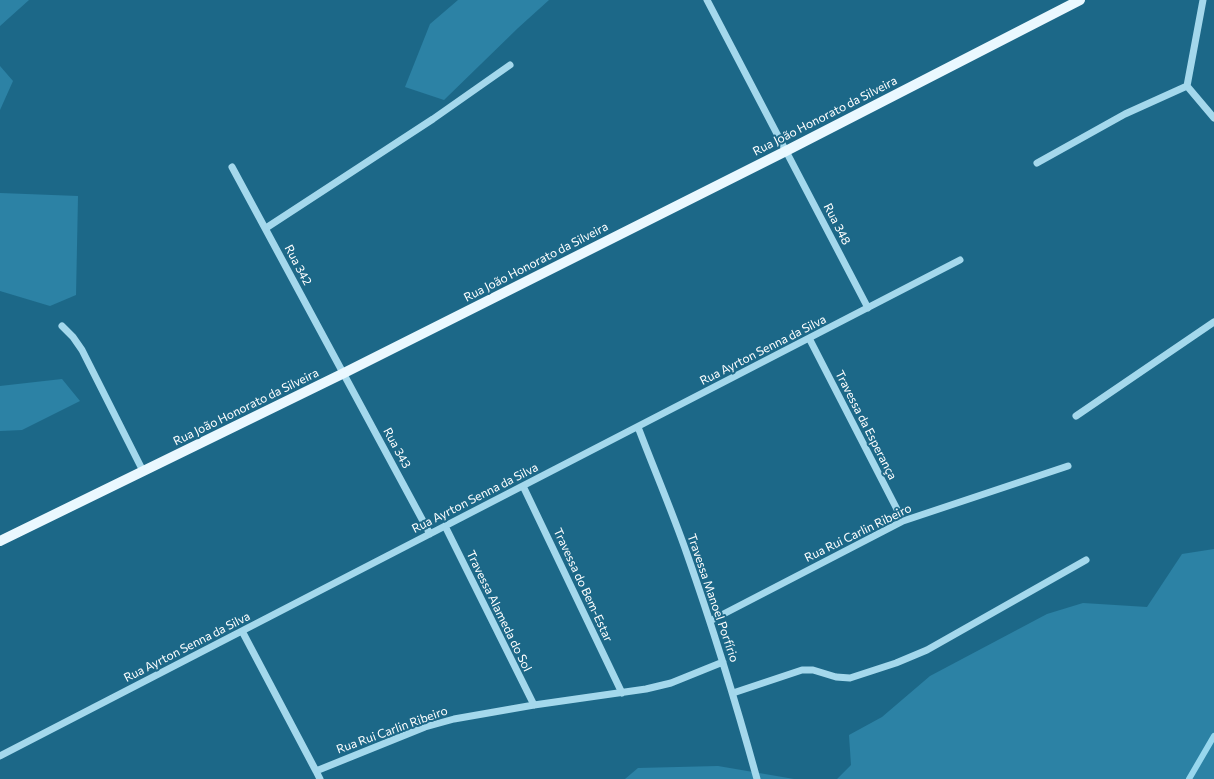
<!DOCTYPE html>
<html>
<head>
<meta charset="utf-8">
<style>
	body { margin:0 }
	canvas { display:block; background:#1c6888 }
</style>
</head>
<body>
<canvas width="1214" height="779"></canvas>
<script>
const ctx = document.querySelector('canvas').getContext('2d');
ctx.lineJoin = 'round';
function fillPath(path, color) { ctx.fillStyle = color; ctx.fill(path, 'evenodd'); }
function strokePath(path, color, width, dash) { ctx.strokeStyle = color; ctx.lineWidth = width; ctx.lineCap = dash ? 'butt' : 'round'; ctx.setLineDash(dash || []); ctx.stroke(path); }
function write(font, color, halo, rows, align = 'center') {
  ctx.font = font + ' Commissioner,sans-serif'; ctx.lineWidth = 4; ctx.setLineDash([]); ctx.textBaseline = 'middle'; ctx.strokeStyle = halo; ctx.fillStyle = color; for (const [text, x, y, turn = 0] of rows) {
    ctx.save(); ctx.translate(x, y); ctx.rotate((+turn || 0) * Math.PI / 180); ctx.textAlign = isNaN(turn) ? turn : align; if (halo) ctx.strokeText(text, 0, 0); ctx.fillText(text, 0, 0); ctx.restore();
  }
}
fillPath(new Path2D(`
	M0 0H29L0 26Z
	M458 0H549L518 28 444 100 405 87 430 24Z
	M0 66 13 81 0 110Z
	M0 193 78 196 76 295 50 306 0 291Z
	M62 379 80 401 22 430 0 431V386Z
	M1214 549V779H837L851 765 849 735 882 717 930 676 1047 614 1083 603 1147 607 1182 554Z
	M718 766 794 779H625L638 768Z`), '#2c82a5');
strokePath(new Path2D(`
	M1189 779 1214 736`), '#97d7ee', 6);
strokePath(new Path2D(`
	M707 0 868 308
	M1187 86 1214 118
	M1037 163 1125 114 1187 86 1203 0
	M232 167 430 534
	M266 228 433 119 510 65
	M62 326 73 337 82 350 143 471
	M809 338 903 521
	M1076 416 1214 322
	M638 427C654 469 672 511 687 554 713 628 736 703 757 779
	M523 486 622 693
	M445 526 534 705
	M710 621 903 521 1068 466
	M242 631 316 771 425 727 454 719 534 705 646 689 671 683 723 662
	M733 693 802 670H813L836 677 850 678 896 663 927 650 1086 560
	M0 756 960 260
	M316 771 320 779`), '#a4d8ec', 7);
strokePath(new Path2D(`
	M0 541 344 373 786 151 1080 0`), '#eaf8ff', 10);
write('12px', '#fff', '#1c6888', [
	["Rua João Honorato da Silveira",825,116,-27],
	["Rua 348",837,224,63],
	["Rua João Honorato da Silveira",536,262,-27],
	["Rua 342",298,265,62],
	["Rua Ayrton Senna da Silva",763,350,-27],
	["Rua João Honorato da Silveira",246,407,-26],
	["Travessa da Esperança",866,425,63],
	["Rua 343",397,448,62],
	["Rua Ayrton Senna da Silva",475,498,-27],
	["Rua Rui Carlin Ribeiro",858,533,-26],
	["Travessa do Bem-Estar",583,585,65],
	["Travessa Manoel Porfírio",713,598,71],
	["Travessa Alameda do Sol",499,611,64],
	["Rua Ayrton Senna da Silva",187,647,-27],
	["Rua Rui Carlin Ribeiro",392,730,-20]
]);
</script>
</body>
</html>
